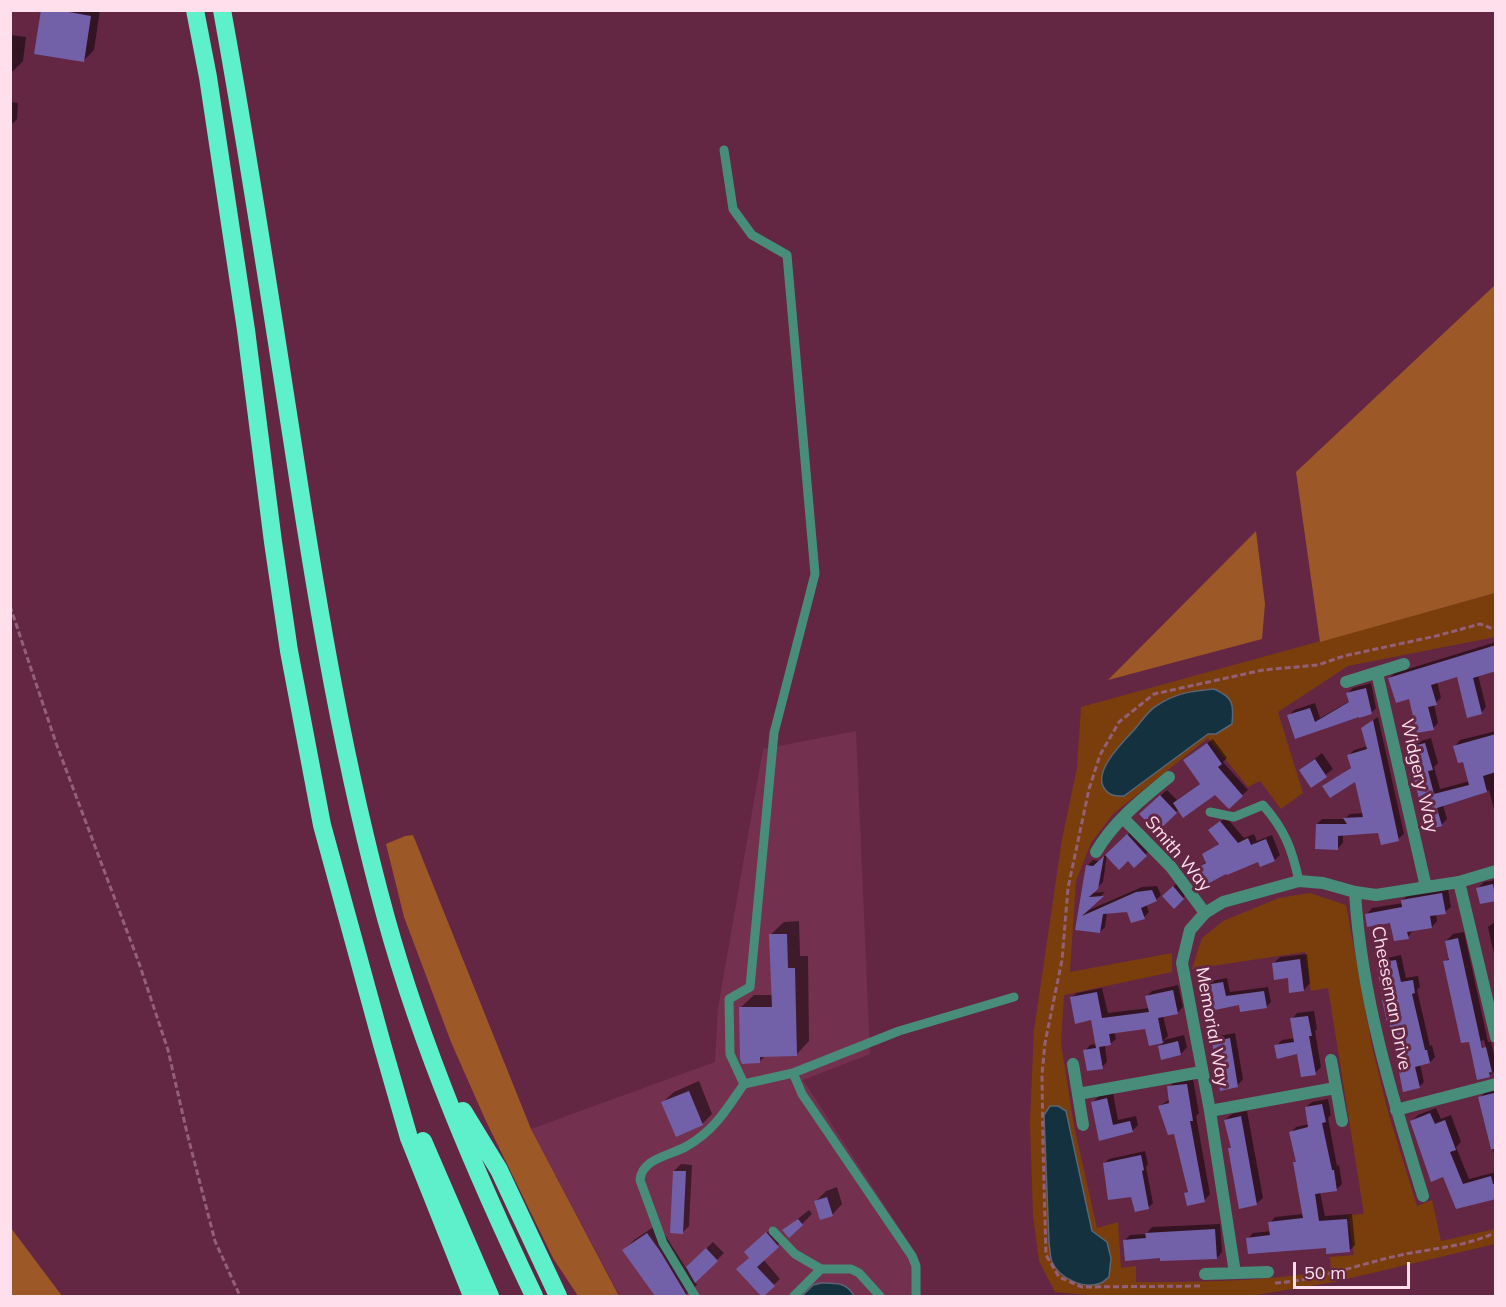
<!DOCTYPE html>
<html>
<head>
<meta charset="utf-8">
<style>
	body { margin:0 }
	#map { position:relative; width:1506px; height:1307px; overflow:hidden; background:#632743; font-family:Mulish,sans-serif }
	canvas { display:block }
	.frame { position:absolute; inset:0; border:12px solid #fedfeb; pointer-events:none }
	.scale { position:absolute; left:1293px; top:1262px; width:117px; height:27px; box-sizing:border-box; border:3px solid #fedfeb; border-top:0; padding-left:8px; font-size:18px; line-height:21px; white-space:nowrap; color:#fedfeb; -webkit-text-stroke:4px #632743; paint-order:stroke }
</style>
</head>
<body>
<div id="map">
<canvas width="1506" height="1307"></canvas>
<div class="frame"></div>
<div class="scale">50 m</div>
</div>
<script>
const ctx = document.querySelector('canvas').getContext('2d');
ctx.lineJoin = 'round';
function fillPath(path, color) { ctx.fillStyle = color; ctx.fill(path, 'evenodd'); }
function strokePath(path, color, width, dash) { ctx.strokeStyle = color; ctx.lineWidth = width; ctx.lineCap = dash ? 'butt' : 'round'; ctx.setLineDash(dash || []); ctx.stroke(path); }
function write(font, color, halo, rows, align = 'center') {
  ctx.font = font + ' Mulish,sans-serif'; ctx.lineWidth = 6; ctx.setLineDash([]); ctx.textBaseline = 'middle'; ctx.strokeStyle = halo; ctx.fillStyle = color; for (const [text, x, y, turn = 0] of rows) {
    ctx.save(); ctx.translate(x, y); ctx.rotate((+turn || 0) * Math.PI / 180); ctx.textAlign = isNaN(turn) ? turn : align; if (halo) ctx.strokeText(text, 0, 0); ctx.fillText(text, 0, 0); ctx.restore();
  }
}
fillPath(new Path2D(`
	M856 731 870 1054 803 1080 917 1255 920 1264 921 1296H620L531 1129 715 1062 718 1008 763 749Z`), '#74314f');
fillPath(new Path2D(`
	M1495 593V637L1348 666 1278 712 1303 793 1281 809 1260 781 1248 787 1208 738 1113 814 1091 843 1076 881 1070 972 1172 953V972L1064 995 1061 1043 1074 1126 1097 1228 1118 1222 1121 1268 1136 1266V1282C1201 1282 1266 1282 1331 1270L1330 1257 1354 1255 1348 1215 1364 1214 1328 988 1311 991 1305 952 1192 969 1202 938 1223 921 1279 898 1310 893 1346 905 1372 1046 1388 1112 1417 1206 1432 1200 1441 1241 1495 1229V1244L1334 1282 1250 1296H1096L1055 1292 1039 1261 1033 1216 1030 1121 1034 1030 1062 839 1077 768 1081 707Z`), '#7a3e0d');
fillPath(new Path2D(`
	M1495 285V593L1320 642 1296 472Z
	M1256 531 1265 604 1262 639 1108 680Z
	M413 835 531 1129 619 1296H578L553 1258 485 1119 451 1042 404 917 386 844 405 836Z
	M11 1228 62 1296H11Z`), '#9c5827');
const water = new Path2D(`
	M1214 689C1233 697 1234 704 1232 724L1216 734H1208L1124 796C1115 796 1109 796 1104 788 1093 771 1123 742 1134 730 1141 722 1148 711 1156 706 1176 693 1191 691 1214 689Z
	M1050 1106H1058L1066 1111 1092 1231 1107 1242 1111 1258 1109 1277C1106 1279 1104 1282 1101 1283 1084 1290 1059 1278 1052 1262 1050 1257 1050 1249 1049 1243L1044 1115Z
	M821 1283C835 1283 847 1282 854 1296H802L813 1285Z`);
fillPath(water, '#143140');
strokePath(water, '#5a6573', 1.5);
fillPath(new Path2D(`
	M43 10H100L94 50 84 60Z
	M10 35 26 37 23 61 13 71H10Z
	M10 102 18 103 17 119 10 126Z
	M1496 642V670L1478 675 1486 707 1481 713 1458 676 1437 681 1441 698 1434 704 1438 723 1433 728 1410 697 1389 678 1395 673Z
	M1371 683 1376 708 1371 713 1296 737 1289 716 1294 710 1315 703 1320 718 1350 701 1348 693 1353 688Z
	M1378 717 1404 834 1398 839 1379 832 1343 834V843L1338 848 1317 824 1322 819H1344L1350 814 1364 813 1356 780 1324 787 1352 767 1349 755 1354 750 1368 746 1369 723Z
	M1496 731V817L1489 790 1443 805 1447 819 1441 825 1408 749 1414 743 1431 738 1438 763 1434 767 1440 789 1470 781 1464 760 1455 746 1460 740Z
	M1213 739 1227 758 1223 762 1248 790 1229 807 1215 793 1179 809 1157 830 1147 807 1167 790 1177 800 1201 783 1190 755Z
	M1322 753 1333 769 1311 786 1300 770Z
	M1226 817 1244 838 1254 834 1257 841 1272 835 1280 855 1275 860 1261 865 1259 860 1193 871 1207 861 1203 854 1220 843 1210 830Z
	M1134 829 1152 848 1134 865 1128 859 1107 855 1103 882 1091 893 1105 892 1082 913 1142 887 1157 886 1161 895 1156 900 1146 904 1149 912 1144 917 1128 910 1107 912 1105 927 1100 932 1077 928 1088 865 1093 860 1099 861Z
	M1180 880 1190 891 1174 907 1164 896Z
	M1496 880V899L1478 888 1484 882Z
	M1448 889 1451 907 1445 912 1436 914 1437 921 1432 927 1413 930 1408 937 1392 921 1367 914 1372 908 1403 903 1402 900 1408 895Z
	M799 921 800 956H808L809 1041 796 1055H766L759 1062 740 1008 754 995H773L770 935 784 922Z
	M1496 921V963L1488 927Z
	M1464 932 1488 1042H1491L1496 1063V1070L1490 1075 1478 1079 1470 1040 1445 962 1450 957 1446 941 1453 934ZM1484 1040 1492 1073H1489L1481 1041Z
	M1307 954 1310 983 1304 990 1273 964 1280 957Z
	M1401 955 1406 978 1418 976 1420 987 1417 990 1430 1046 1432 1045 1435 1057 1430 1062 1420 1064 1424 1082 1419 1087 1378 964 1383 959Z
	M1227 978 1230 992 1268 987 1271 1002 1266 1007 1240 1004 1202 987 1206 982Z
	M1178 985 1183 1007 1178 1012 1163 1016 1168 1036 1164 1040 1184 1035 1187 1047 1181 1054 1160 1046 1165 1041 1150 1044 1146 1027 1114 1031 1116 1039 1110 1044 1105 1045 1107 1062 1102 1067 1085 1051 1090 1045 1097 1044 1093 1019 1071 998 1077 993 1102 988 1108 1013 1149 1008 1147 996 1152 991Z
	M1314 1011 1317 1029 1315 1031 1321 1067 1315 1073 1298 1053 1276 1046 1282 1040 1295 1038 1292 1019 1297 1013Z
	M1235 1033 1243 1079 1237 1086 1213 1043 1219 1036Z
	M1193 1079 1199 1113 1196 1116 1210 1194 1204 1201 1186 1193 1189 1190 1175 1132 1160 1106 1170 1099 1169 1087 1175 1081Z
	M699 1081 712 1114 702 1124 663 1102 674 1092Z
	M1496 1089V1158H1495L1480 1098 1486 1091Z
	M1113 1093 1118 1120 1136 1116 1138 1125 1132 1131 1100 1139 1093 1102 1099 1096Z
	M1328 1099 1331 1115 1328 1118 1337 1166 1339 1165 1342 1184 1336 1190 1320 1192 1325 1216 1352 1214 1355 1245 1350 1250 1248 1239 1253 1233 1271 1231 1270 1223 1275 1217 1303 1214 1295 1163 1297 1160 1291 1133 1296 1127 1309 1124 1306 1107 1312 1102Z
	M1436 1108 1441 1119 1451 1115 1461 1142 1456 1147 1469 1179 1496 1172V1198L1457 1208 1443 1175 1412 1121 1418 1115Z
	M1247 1111 1263 1198 1256 1204 1230 1149 1232 1147 1225 1120 1232 1114Z
	M1145 1151 1148 1164 1146 1167 1153 1203 1149 1207 1132 1195 1104 1164 1109 1159Z
	M681 1164 692 1165 689 1226 682 1233 674 1171Z
	M837 1187 842 1204 832 1215 816 1201 826 1191Z
	M809 1210 812 1214 802 1224 784 1230Z
	M658 1224 686 1268 713 1242 724 1253 695 1282 697 1285 684 1296H657L624 1250 634 1240Z
	M1220 1224 1222 1252 1217 1258 1162 1256 1124 1241 1130 1235 1146 1234 1152 1227Z
	M774 1226 784 1239 763 1259 780 1279 762 1296 751 1258 752 1246Z`), '#0007');
fillPath(new Path2D(`
	M41 10H58L91 16 84 62 34 54Z
	M1496 645V671L1473 678 1482 714 1467 718 1457 677 1431 685 1437 705 1428 707 1434 730 1417 733 1409 699 1396 703 1388 678Z
	M1366 688 1372 714 1359 718V717L1295 739 1287 715 1310 708 1315 722 1349 702 1346 693Z
	M1373 720 1399 841 1381 845 1378 833 1338 836V850L1315 849 1316 824H1347L1343 818 1363 817 1355 782 1330 798 1322 786 1351 768 1347 755 1367 749 1361 728Z
	M1496 734V772L1483 776 1487 792 1437 808 1442 826 1427 830 1406 748 1425 743 1433 770 1428 771 1434 794 1469 785 1463 762 1458 763 1453 746Z
	M1207 743 1222 764 1218 767 1243 796 1229 809 1215 795 1183 818 1173 803 1200 784 1183 760Z
	M1315 759 1327 777 1311 788 1299 770Z
	M1160 795 1177 813 1157 832 1139 814Z
	M1220 821 1238 843 1248 838 1251 845 1266 839 1275 861 1260 867 1258 862 1227 875 1226 874 1200 888 1191 871 1206 863 1202 854 1219 844 1208 830Z
	M1127 834 1147 856 1134 868 1128 861 1119 870 1105 855Z
	M1104 856 1098 889 1089 897 1104 896 1082 916 1136 892 1152 890 1157 901 1141 908 1145 919 1131 923 1127 912 1103 914 1100 933 1075 930 1086 865 1093 866Z
	M1493 884 1496 901 1480 904 1476 888Z
	M1173 886 1184 899 1174 909 1162 896Z
	M1442 893 1446 914 1430 916 1432 928 1407 932 1409 939 1394 941 1390 923 1367 927 1365 914 1402 907 1401 900Z
	M769 934H787L788 968H795L797 1056 760 1057V1063L742 1064 740 1059 739 1007H772Z
	M1458 938 1482 1048 1486 1047 1492 1072H1489L1490 1077 1477 1080 1469 1042 1461 1043 1443 961 1449 960 1445 941Z
	M1300 959 1304 991 1289 993 1288 978 1274 980 1272 963Z
	M1396 960 1401 982 1413 980 1415 993 1412 994 1425 1050H1427L1430 1063 1415 1067 1420 1088 1403 1092 1389 1022H1387L1382 1000H1383L1376 963Z
	M1223 982 1226 996 1264 991 1267 1008 1240 1012 1239 1005 1205 1012 1200 986Z
	M1173 990 1178 1014 1158 1018 1163 1043 1149 1046 1145 1029 1109 1034 1111 1045 1099 1047 1103 1069 1087 1071 1083 1050 1096 1048 1091 1020 1075 1024 1070 997 1097 992 1102 1018 1149 1012 1145 996Z
	M1308 1016 1312 1036H1309L1316 1075 1301 1077 1297 1054 1277 1059 1274 1045 1294 1042 1290 1018Z
	M1230 1038 1238 1087 1220 1091 1212 1042Z
	M1178 1041 1181 1055 1161 1060 1158 1046Z
	M1187 1084 1193 1121H1190L1205 1202 1187 1206 1184 1193 1188 1192 1174 1134 1168 1135 1158 1106 1169 1103 1167 1086Z
	M689 1091 703 1125 676 1137 661 1102Z
	M1494 1093 1496 1102V1149H1491L1478 1097Z
	M1107 1098 1113 1125 1130 1121 1133 1132 1099 1141 1091 1102Z
	M1322 1104 1326 1122 1322 1123 1332 1170H1334L1337 1191 1315 1194 1319 1221 1347 1219 1350 1252 1326 1254V1248L1248 1254 1246 1238 1270 1235 1268 1222 1303 1218 1293 1162H1296L1289 1132 1308 1127 1305 1107Z
	M1430 1113 1435 1124 1445 1120 1456 1150 1450 1152 1463 1184 1491 1176 1493 1184H1496V1199L1456 1209 1443 1177 1431 1182 1410 1121Z
	M1241 1116 1257 1205 1239 1209 1228 1148H1231L1224 1120Z
	M1141 1155 1144 1170 1142 1171 1149 1209 1135 1212 1131 1197 1108 1200 1103 1163Z
	M673 1171H686L683 1234 670 1233Z
	M827 1197 833 1216 820 1220 814 1201Z
	M798 1219 803 1225 789 1238 782 1230Z
	M1215 1229 1217 1259 1160 1261V1258L1125 1261 1123 1240 1146 1238 1145 1233Z
	M766 1232 779 1247 757 1267 775 1286 764 1296H761L736 1269 749 1258 744 1252Z
	M647 1233 660 1251 687 1296H655L622 1250Z
	M706 1248 718 1261 695 1283 686 1267Z`), '#7261a8');
strokePath(new Path2D(`
	M10 606 56 743 139 963 168 1050 187 1133 215 1241 240 1296
	M1275 1283C1319 1280 1359 1264 1401 1255 1433 1248 1466 1247 1496 1232
	M1200 1286 1082 1287 1059 1277 1046 1255 1043 1147 1042 1074 1045 1043 1062 960 1068 888 1089 789 1100 755 1119 722 1154 694 1263 670 1318 665 1344 656 1436 636 1480 624 1496 630`), '#936077', 3, [6, 3]);
strokePath(new Path2D(`
	M724 150 733 209 752 235 787 255 815 574 774 733 750 987 729 999 730 1054 744 1084 793 1073 899 1031 1014 997
	M1210 812 1234 817 1263 805C1285 830 1292 849 1299 881
	M793 1073 802 1094 912 1256 916 1266V1296
	M773 1231 795 1254 821 1269H851L859 1273 880 1296
	M695 1296 663 1243 640 1180C642 1158 670 1156 687 1146 714 1131 726 1110 744 1084
	M794 1296 821 1269`), '#488c7a', 9);
strokePath(new Path2D(`
	M1377 673 1426 887
	M1346 682 1404 664
	M1123 818 1171 867 1205 913
	M1096 852C1113 822 1142 799 1169 777
	M1459 882 1496 1037
	M1355 892C1361 996 1392 1097 1423 1196
	M1331 1060 1342 1121
	M1073 1064 1083 1125
	M1078 1094 1201 1072
	M1396 1110 1496 1084
	M1210 1111 1335 1088
	M1235 1273 1210 1111 1182 963 1190 930 1205 913 1223 902 1299 881 1323 883 1355 892 1376 895 1459 882 1496 871
	M1205 1274 1268 1272`), '#488c7a', 12);
strokePath(new Path2D(`
	M195 10 208 77 246 330 273 542 289 651 322 825 382 1044 409 1138 472 1296
	M222 10C249 157 271 305 294 452 318 609 344 765 386 918 422 1048 476 1174 534 1296
	M463 1111 499 1170 558 1296
	M423 1141 490 1296`), '#5eefcb', 18);
write('18px', '#fedfeb', '#632743', [
	["Widgery Way",1419,776,77],
	["Smith Way",1178,854,50],
	["Cheeseman Drive",1391,998,79],
	["Memorial Way",1212,1027,80]
]);
</script>
</body>
</html>
